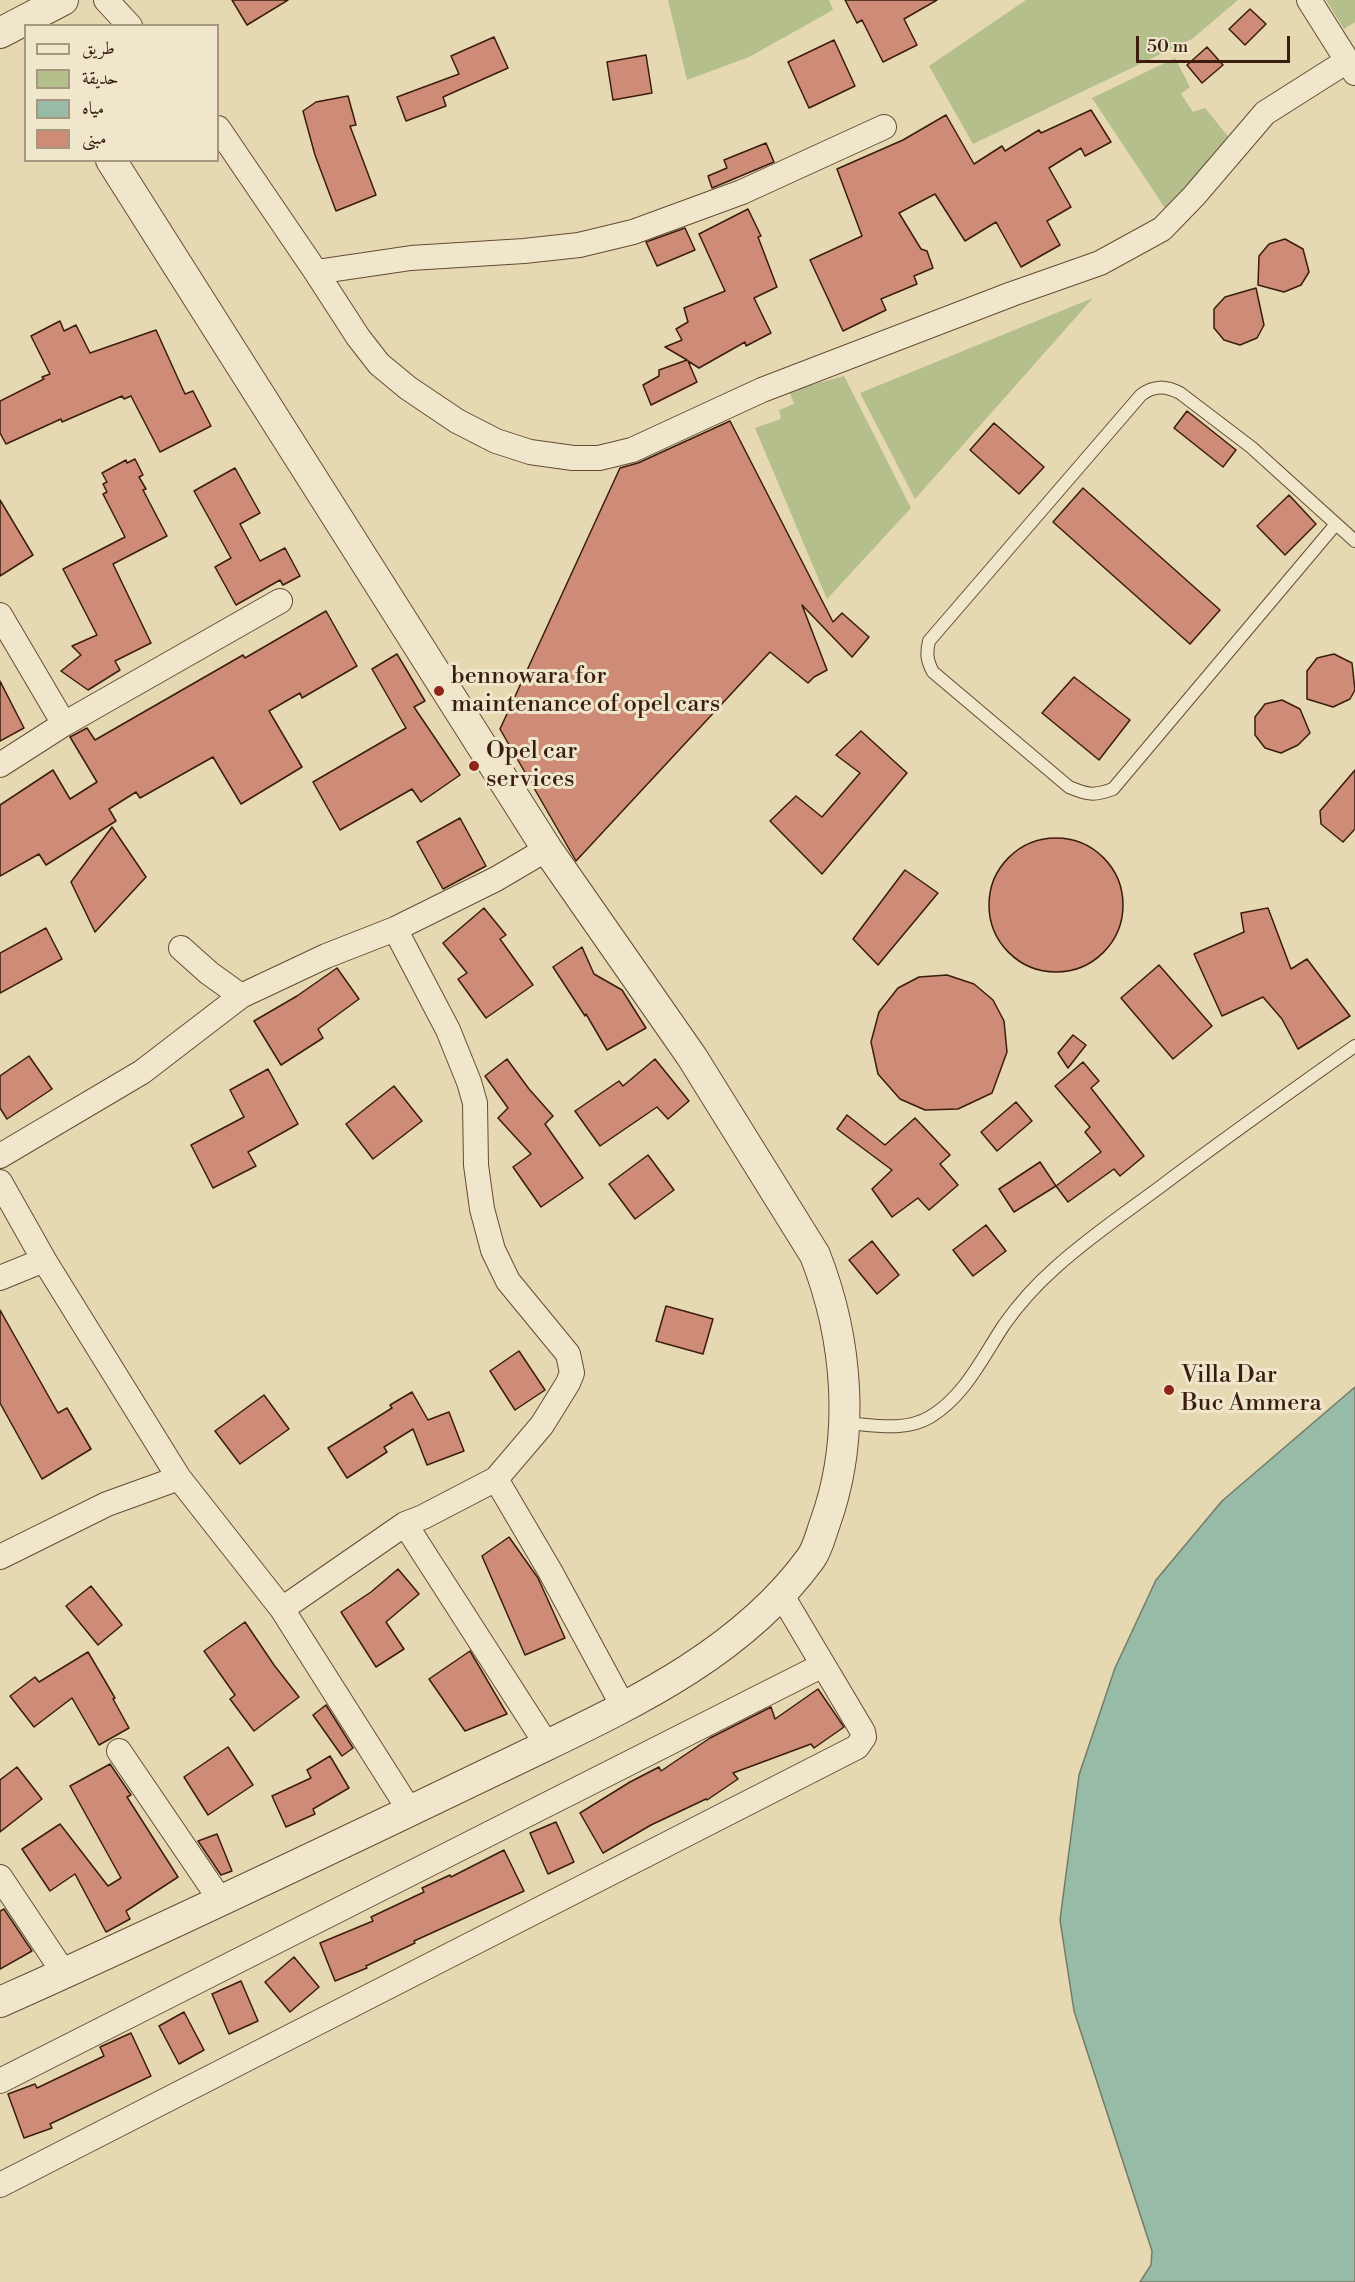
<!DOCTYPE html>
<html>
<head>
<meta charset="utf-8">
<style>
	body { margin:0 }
	#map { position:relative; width:1355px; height:2282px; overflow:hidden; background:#e6d8b1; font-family:"Libre Bodoni",Amiri,serif }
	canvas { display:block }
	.legend { position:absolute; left:24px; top:24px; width:195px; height:138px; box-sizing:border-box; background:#efe6cc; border:2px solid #a79680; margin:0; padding:8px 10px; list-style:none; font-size:18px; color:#3a1d0e }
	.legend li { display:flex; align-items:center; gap:12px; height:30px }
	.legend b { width:30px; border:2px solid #a79680 }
	.scale { position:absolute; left:1136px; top:36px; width:154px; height:27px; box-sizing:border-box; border:3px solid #3a1d0e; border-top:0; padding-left:8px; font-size:18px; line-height:21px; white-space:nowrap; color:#3a1d0e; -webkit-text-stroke:4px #efe6cc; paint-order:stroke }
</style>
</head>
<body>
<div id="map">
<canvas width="1355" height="2282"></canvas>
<ul class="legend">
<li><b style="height:8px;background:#efe6cc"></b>طريق</li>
<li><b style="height:16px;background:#b4bf8c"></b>حديقة</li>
<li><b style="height:16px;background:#97bba6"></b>مياه</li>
<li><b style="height:16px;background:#ce8c76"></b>مبنى</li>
</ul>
<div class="scale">50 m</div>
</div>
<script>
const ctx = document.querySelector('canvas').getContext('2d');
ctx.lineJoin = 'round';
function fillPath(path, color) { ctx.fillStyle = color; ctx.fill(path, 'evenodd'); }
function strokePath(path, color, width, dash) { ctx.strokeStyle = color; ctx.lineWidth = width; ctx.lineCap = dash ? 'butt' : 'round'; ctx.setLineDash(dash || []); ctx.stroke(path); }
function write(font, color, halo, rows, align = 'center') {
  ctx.font = font + ' "Libre Bodoni",serif'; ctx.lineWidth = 6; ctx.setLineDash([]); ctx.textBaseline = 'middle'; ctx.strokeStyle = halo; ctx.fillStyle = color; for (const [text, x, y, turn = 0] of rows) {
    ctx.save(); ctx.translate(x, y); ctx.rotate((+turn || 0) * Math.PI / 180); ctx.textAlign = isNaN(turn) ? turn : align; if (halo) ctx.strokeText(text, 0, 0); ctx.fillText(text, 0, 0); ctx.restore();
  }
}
fillPath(new Path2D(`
	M668 0H829L833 10 749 57 687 80Z
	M1026 0H1238L1192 39 973 144 929 66Z
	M1326 0H1355V22L1344 29Z
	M1175 58 1190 87 1181 94 1193 112 1205 108 1235 145 1170 217 1159 199 1092 98Z
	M1093 298 915 499 860 393Z
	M844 376 911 508 827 599 755 428 781 419 779 410 794 404 789 391Z`), '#b4bf8c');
const water = new Path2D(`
	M1355 1387V2282H1140L1151 2265 1152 2251 1074 2011 1060 1920 1079 1775 1115 1668 1156 1580 1222 1501Z`);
fillPath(water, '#97bba6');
strokePath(water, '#727c69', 1.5);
const building = new Path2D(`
	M232 0H288L247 25Z
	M845 0H937L904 19 917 45 883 62 862 20 857 23Z
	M1250 9 1266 24 1245 45 1229 29Z
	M494 37 508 68 443 97 446 106 406 121 397 97 459 74 451 56Z
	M834 40 855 86 809 108 788 62Z
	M1207 47 1223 65 1202 83 1187 65Z
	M646 55 652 93 613 100 607 62Z
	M348 96 356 125 350 126 376 195 336 211 315 155 303 111 316 102Z
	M1091 110 1111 142 1085 156 1081 148 1049 168 1071 207 1047 221 1060 245 1021 267 996 222 965 241 935 194 899 213 921 249 927 251 933 268 914 276 917 284 881 299 886 310 843 331 810 260 862 236 837 169 903 140 946 115 974 164 1002 146 1005 151 1039 130 1041 133Z
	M766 143 774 162 712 188 708 176 727 168 724 160Z
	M748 209 761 236 758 237 777 287 754 298 771 333 746 346 745 342 699 368 688 361 697 382 651 405 643 385 659 376V370L687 360 665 347 682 340 676 329 688 322 684 308 725 291 699 234Z
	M685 228 695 250 657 266 646 242Z
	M1285 239 1303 249 1309 272 1301 285 1284 292 1258 285 1259 256 1269 244Z
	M1256 288 1264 325 1257 338 1240 345 1224 340 1214 328V309L1225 297Z
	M60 321 64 331 76 325 90 353 156 330 185 394 193 391 211 426 160 452 131 396 124 399 122 396 62 422 61 419 6 444 0 433V401L44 379 42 377 50 374 31 336Z
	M1187 411 1236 450 1223 467 1174 428Z
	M730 421 833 622 842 613 869 637 852 657 802 605 827 670 814 677 808 683 770 652 576 861 500 729 620 468 638 463Z
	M994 423 1044 467 1019 494 970 450Z
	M135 459 143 475 139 477 146 489 143 490 167 536 113 564 151 643 115 661 120 670 88 690 61 671 81 655 72 646 97 635 63 569 125 537 103 494 107 492 103 484 107 482 102 473 126 460 127 463Z
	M235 468 260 513 240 524 260 561 285 548 300 576 283 585 280 580 236 605 215 567 231 558 194 491Z
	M1083 488 1220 610 1190 644 1053 522Z
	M1289 495 1316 524 1285 555 1257 526Z
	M0 500 33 555 0 576Z
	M326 611 357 666 302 698 300 693 269 711 302 767 241 804 213 757 140 798 136 792 109 809 116 821 46 865 39 854 0 876V805L53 770 70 799 97 782 70 737 87 728 95 740 243 655 245 658Z
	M397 654 425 701 414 707 460 775 421 802 412 789 340 830 313 782 406 728 372 669Z
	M1334 654 1352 663 1355 690 1350 699 1333 707 1307 699V671L1317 658Z
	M1074 677 1130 720 1099 760 1042 713Z
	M0 681 24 728 0 741Z
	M1282 700 1300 709 1310 733 1298 745 1281 753 1265 748 1255 735V717L1265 704Z
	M861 731 907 773 822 874 770 821 796 796 822 817 860 773 836 755Z
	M1355 770V829L1343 842 1321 824 1320 811Z
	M460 818 486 866 443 889 417 842Z
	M112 827 146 877 95 932 71 882Z
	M989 905a67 67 0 1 1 134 0a67 67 0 1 1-134 0Z
	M905 870 938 893 878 965 853 939Z
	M484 908 506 935 500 939 533 985 486 1018 458 979 467 973 443 943Z
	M1268 908 1291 969 1307 959 1350 1016 1298 1049 1282 1019 1263 997 1222 1016 1194 954 1244 932 1241 913Z
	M46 928 62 959 0 993V953Z
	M582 947 594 974 622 990 646 1028 607 1050 586 1014 585 1016 553 967Z
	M1159 965 1212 1026 1173 1059 1121 998Z
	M337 968 359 999 318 1029 323 1038 281 1065 254 1021 297 996Z
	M947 975 974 984 993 1000 1004 1021 1007 1052 992 1093 958 1109 925 1110 900 1099 878 1074 871 1042 879 1012 898 988 919 977Z
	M1073 1035 1086 1045 1068 1068 1058 1053Z
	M29 1056 52 1089 7 1119 0 1108V1076Z
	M507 1059 529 1089 553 1116 545 1124 583 1178 541 1207 513 1167 531 1154 498 1118 508 1108 485 1076Z
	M655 1059 689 1101 668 1119 657 1107 600 1146 575 1111 619 1081 623 1086Z
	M1083 1062 1099 1081 1091 1088 1144 1156 1120 1176 1114 1169 1068 1202 1056 1186 1101 1152 1085 1132 1090 1127 1055 1086Z
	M268 1069 298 1124 248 1152 256 1166 213 1188 191 1145 244 1117 230 1090Z
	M394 1086 422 1121 373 1159 346 1124Z
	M1016 1102 1032 1121 997 1151 981 1132Z
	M847 1115 885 1145 915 1118 950 1155 940 1164 958 1185 929 1210 918 1198 892 1217 872 1189 892 1170 837 1129Z
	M648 1155 674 1190 635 1219 609 1184Z
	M1040 1162 1056 1186 1014 1212 999 1189Z
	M986 1225 1006 1251 973 1276 953 1250Z
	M872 1241 899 1275 877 1294 849 1260Z
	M666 1306 713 1319 703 1354 656 1341Z
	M0 1310 58 1413 67 1408 91 1449 42 1479 0 1403Z
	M519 1351 545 1390 515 1410 490 1371Z
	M412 1392 428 1420 449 1412 464 1451 427 1465 413 1429 384 1447 387 1452 347 1478 328 1448 392 1408 390 1405Z
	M264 1395 289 1429 240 1464 215 1431Z
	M509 1537 538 1578 565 1638 525 1655 482 1556Z
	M398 1569 419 1594 386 1622 404 1649 376 1667 341 1612 371 1592Z
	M91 1586 122 1625 98 1645 66 1606Z
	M245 1622 274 1665 299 1697 254 1731 230 1699 235 1695 204 1651Z
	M470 1651 507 1714 465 1731 429 1679Z
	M88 1652 115 1698 113 1699 129 1728 99 1745 72 1698 34 1727 10 1696 35 1677 39 1682Z
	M818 1689 844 1727 814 1748 811 1744 733 1773 738 1779 707 1800 706 1799 651 1825 603 1853 580 1813 630 1782 659 1767 661 1771 710 1738 771 1707 775 1719Z
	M326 1705 353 1748 342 1756 313 1715Z
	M228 1747 253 1785 208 1815 184 1777Z
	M330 1756 349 1788 313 1809 315 1814 286 1827 272 1796 311 1778 307 1770Z
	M110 1764 131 1795 127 1797 178 1877 126 1911 130 1919 106 1932 75 1874 50 1891 22 1849 60 1824 108 1886 121 1878 70 1786Z
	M17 1767 42 1799 0 1832V1780Z
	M556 1822 574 1862 548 1874 530 1833Z
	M217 1834 232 1871 221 1875 198 1841Z
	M504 1850 524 1891 414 1941 415 1943 366 1966 367 1968 335 1981 320 1943 373 1921 371 1917 424 1892 422 1888 450 1875 451 1877Z
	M4 1909 32 1951 0 1969V1911Z
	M294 1957 319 1987 290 2012 265 1982Z
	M241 1981 258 2021 229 2034 212 1994Z
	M184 2012 204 2050 179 2064 159 2026Z
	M131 2033 151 2076 50 2124 52 2128 24 2138 8 2094 35 2084 37 2088 104 2056 100 2047Z`);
fillPath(building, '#ce8c76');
strokePath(building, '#3a1d0e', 1.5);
const service = new Path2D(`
	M1336 524 1113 789C1094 796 1088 795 1069 787L933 672C927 661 926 654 929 641L1141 395C1154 385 1166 386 1180 393L1251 447 1355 541
	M846 1423C873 1425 905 1432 930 1417 965 1396 982 1358 1004 1325 1018 1305 1037 1284 1055 1268 1088 1238 1125 1213 1160 1187 1224 1139 1290 1092 1355 1046`);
const minor = new Path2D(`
	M106 0 130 26
	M1309 0 1355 73
	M218 128 316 272 411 258 524 251 579 245 633 232 742 192 884 127
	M316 272 358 337 379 364 408 388 457 421 496 441 530 452 573 458H599L632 450 762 390 1012 294 1100 263 1162 229 1194 196 1265 113 1347 61
	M0 615 64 724
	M0 765 64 724 280 601
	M181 948 209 973 241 996
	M0 1156 142 1072 241 996 326 956 395 929 496 879 547 849
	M0 1182 44 1260 179 1478 282 1609 410 1811
	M0 1278 44 1260
	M496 1479 550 1571 624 1708
	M405 1524 547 1745
	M0 1557 107 1504 179 1478
	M282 1609 405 1524 423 1517 496 1479 542 1425 568 1383 572 1373 568 1354 508 1281 493 1250 482 1209 476 1165 475 1103 469 1082 448 1030 395 929
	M119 1751 221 1901
	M0 1877 64 1973
	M0 2081 823 1665
	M0 2185 857 1747 864 1737 863 1732 781 1594`);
const tertiary = new Path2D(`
	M0 33 63 0
	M0 2002C131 1944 261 1882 391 1820 442 1796 492 1771 543 1747 641 1700 745 1649 811 1558 818 1548 821 1534 825 1523 856 1437 848 1339 815 1255L692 1057 547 849 111 160`);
strokePath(service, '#654c37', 14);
strokePath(minor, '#654c37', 26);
strokePath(tertiary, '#654c37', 32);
strokePath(service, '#efe6cc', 12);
strokePath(minor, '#efe6cc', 24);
strokePath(tertiary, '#efe6cc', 30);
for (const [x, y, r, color] of [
	[439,691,6,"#8f2418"],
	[474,766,6,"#8f2418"],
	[1169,1390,6,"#8f2418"]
]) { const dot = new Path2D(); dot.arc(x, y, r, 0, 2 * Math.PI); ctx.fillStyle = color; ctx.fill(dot); strokePath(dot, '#efe6cc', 2); }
write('24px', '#3a1d0e', '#efe6cc', [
	["bennowara for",451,677],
	["maintenance of opel cars",451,705],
	["Opel car",486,752],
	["services",486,780],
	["Villa Dar",1181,1376],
	["Buc Ammera",1181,1404]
], 'left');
</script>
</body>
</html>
